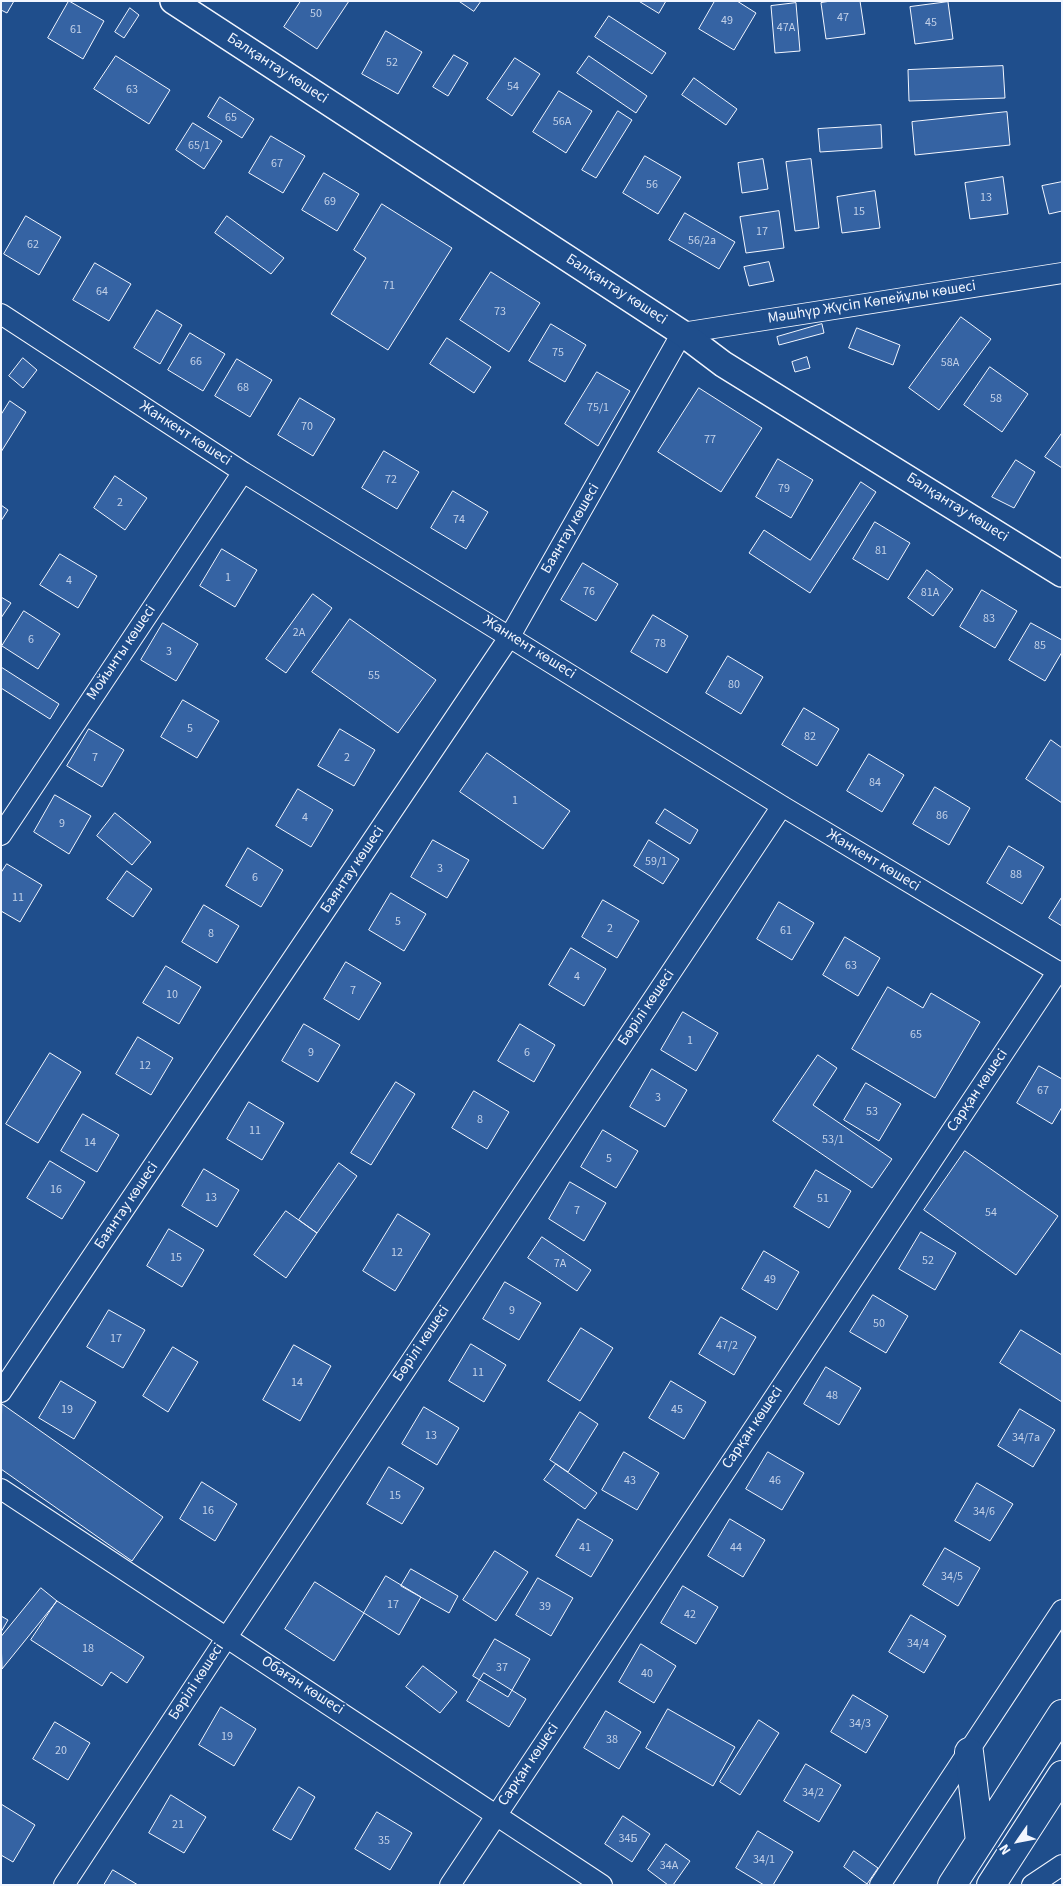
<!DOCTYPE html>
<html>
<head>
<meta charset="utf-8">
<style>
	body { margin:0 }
	#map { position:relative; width:1063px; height:1886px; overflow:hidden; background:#1f4e8c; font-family:"Source Sans 3",sans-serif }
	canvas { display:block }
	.frame { position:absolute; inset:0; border:2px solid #f2f6ff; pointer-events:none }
	.north { position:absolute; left:993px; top:1816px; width:50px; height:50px; -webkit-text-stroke:4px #1f4e8c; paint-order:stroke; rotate:237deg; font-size:14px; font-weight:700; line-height:20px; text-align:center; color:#f2f6ff }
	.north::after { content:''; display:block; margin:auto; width:18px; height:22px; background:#f2f6ff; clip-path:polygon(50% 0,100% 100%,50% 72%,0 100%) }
</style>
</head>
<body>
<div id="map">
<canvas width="1063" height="1886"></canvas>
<div class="frame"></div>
<div class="north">N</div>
</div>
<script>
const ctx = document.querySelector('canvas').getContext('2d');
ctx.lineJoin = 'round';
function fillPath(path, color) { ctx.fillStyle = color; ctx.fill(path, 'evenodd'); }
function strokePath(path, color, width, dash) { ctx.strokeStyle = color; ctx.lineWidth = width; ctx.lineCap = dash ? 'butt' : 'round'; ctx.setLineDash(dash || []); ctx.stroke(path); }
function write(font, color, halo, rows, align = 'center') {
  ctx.font = font + ' "Source Sans 3",sans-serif'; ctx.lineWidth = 4; ctx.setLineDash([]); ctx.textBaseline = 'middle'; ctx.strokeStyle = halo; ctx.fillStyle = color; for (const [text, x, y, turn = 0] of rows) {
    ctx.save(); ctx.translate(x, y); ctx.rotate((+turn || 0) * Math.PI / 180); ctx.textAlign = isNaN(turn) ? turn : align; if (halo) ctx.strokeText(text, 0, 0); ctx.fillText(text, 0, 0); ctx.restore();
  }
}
const building = new Path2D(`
	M1 1H14L7 13 1 10Z
	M69 1 104 21 83 59 48 38Z
	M301 1H349L317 49 284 27Z
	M459 1H481L474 11Z
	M639 1H666L659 13Z
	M715 1H737L756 13 734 50 699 29Z
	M831 1H860L865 34 826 39 821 3Z
	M948 2 953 39 915 44 910 7Z
	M796 3 800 51 775 53 771 6Z
	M130 8 139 15 124 38 115 32Z
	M609 16 666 53 652 74 595 37Z
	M386 31 422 52 398 94 362 74Z
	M454 55 468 63 448 96 433 87Z
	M116 56 170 90 149 124 94 89Z
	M589 56 647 96 636 113 577 73Z
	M515 58 540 74 512 116 487 99Z
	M1003 66 1005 98 909 101 908 70Z
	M694 78 737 109 726 125 682 95Z
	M559 91 592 111 566 153 533 132Z
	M220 97 254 119 242 138 208 117Z
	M618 111 632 120 596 178 582 170Z
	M1007 112 1010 145 915 155 912 122Z
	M193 123 222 141 204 169 176 150Z
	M881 125 882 148 820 152 818 129Z
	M271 136 305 156 283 193 249 173Z
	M645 156 681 177 658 214 623 193Z
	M763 159 768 189 742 193 738 163Z
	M811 159 819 228 795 231 786 162Z
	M324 173 359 194 337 231 302 210Z
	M1003 177 1008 214 970 219 965 183Z
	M1062 182V211L1049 214 1042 186Z
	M875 191 880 228 842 233 837 197Z
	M382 204 452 248 388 350 331 314 366 258 354 250Z
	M779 211 784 248 746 253 740 217Z
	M685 213 735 242 719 269 669 240Z
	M26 216 61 237 39 275 4 254Z
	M227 216 284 258 271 274 215 233Z
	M769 262 774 281 749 286 744 267Z
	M95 263 131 284 109 321 73 300Z
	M491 272 540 303 509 352 460 320Z
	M157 310 182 325 160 364 134 348Z
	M961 317 991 339 939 410 909 388Z
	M551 324 586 345 565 382 529 361Z
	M822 324 824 333 779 345 777 337Z
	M857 328 900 345 893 365 849 348Z
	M190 333 225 354 203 391 168 370Z
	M447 338 491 367 474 393 430 364Z
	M807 357 810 368 795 372 792 362Z
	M23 358 37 370 23 388 9 376Z
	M237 359 272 380 250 417 215 396Z
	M990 367 1028 394 1002 432 964 405Z
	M597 372 630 391 598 446 565 424Z
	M699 388 762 428 721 492 658 452Z
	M300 398 335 419 313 456 278 435Z
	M10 401 26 412 1 452V415Z
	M1062 433V468L1045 457Z
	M384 451 419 472 397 509 362 488Z
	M778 459 813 480 791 518 756 497Z
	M1016 460 1035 472 1014 508 992 497Z
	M115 476 147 498 125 530 94 508Z
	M861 482 876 492 810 593 749 553 764 530 810 560Z
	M453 491 488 512 466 549 431 528Z
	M1 505 8 510 1 521Z
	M875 522 910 543 888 580 853 559Z
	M222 549 257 570 235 607 200 586Z
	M60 554 97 576 78 608 40 585Z
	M583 563 618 584 596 621 561 600Z
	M927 570 953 589 933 616 908 598Z
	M982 590 1017 611 995 648 960 627Z
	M313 594 332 608 286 673 266 659Z
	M1 597 11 603 1 618Z
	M24 611 60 634 38 669 2 646Z
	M653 615 688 636 667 673 631 652Z
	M350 619 436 680 398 733 312 672Z
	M163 623 198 644 176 681 141 660Z
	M1031 623 1062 640V652L1045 681 1009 660Z
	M728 656 763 677 741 714 706 693Z
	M1 667 59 704 50 719 1 688Z
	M183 700 219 721 197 758 161 737Z
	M804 708 839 729 817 766 782 745Z
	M89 729 124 750 102 787 67 766Z
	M340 729 375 750 354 786 318 766Z
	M1051 740 1062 748V803L1026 779Z
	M487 753 570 811 543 849 460 792Z
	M869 754 904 775 882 812 847 791Z
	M935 787 970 808 949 845 913 824Z
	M298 789 333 810 311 847 276 826Z
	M55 795 91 816 69 854 34 832Z
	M665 809 698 830 690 844 656 823Z
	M115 813 151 842 132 865 97 836Z
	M433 840 469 860 447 898 411 877Z
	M649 840 679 859 663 884 634 866Z
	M1009 846 1044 867 1022 904 987 883Z
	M248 848 283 870 261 907 226 886Z
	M7 864 42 885 20 922 1 911V873Z
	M127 871 152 889 133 917 107 899Z
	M391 893 426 914 404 951 369 930Z
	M1062 897V926L1049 918Z
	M603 900 639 921 617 958 582 937Z
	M779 902 814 923 792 960 757 939Z
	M204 905 239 926 217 963 182 942Z
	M845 937 880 958 858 996 823 975Z
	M571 948 606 969 584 1006 549 985Z
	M346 962 381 983 359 1020 324 999Z
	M166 966 201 987 179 1024 143 1003Z
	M888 987 923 1008 931 993 980 1022 935 1098 852 1049Z
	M683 1012 718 1033 696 1071 661 1050Z
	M304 1024 340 1045 318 1082 282 1061Z
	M520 1024 555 1045 534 1082 498 1061Z
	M138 1037 173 1058 151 1095 116 1074Z
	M50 1053 81 1072 38 1143 6 1124Z
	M818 1055 837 1068 813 1105 892 1159 872 1188 773 1121Z
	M1039 1066 1062 1079V1107L1052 1124 1017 1103Z
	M652 1069 687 1090 665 1127 630 1107Z
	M396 1082 415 1094 371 1165 351 1153Z
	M866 1083 901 1104 879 1141 844 1120Z
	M474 1091 509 1112 487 1149 452 1128Z
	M249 1102 284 1123 262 1160 227 1139Z
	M83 1114 119 1135 97 1172 61 1151Z
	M603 1130 638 1151 616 1188 581 1167Z
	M965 1151 1058 1216 1016 1275 924 1210Z
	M50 1161 85 1182 62 1219 27 1198Z
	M339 1163 357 1176 317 1233 299 1220Z
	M204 1169 239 1190 217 1227 182 1206Z
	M816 1170 851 1191 829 1228 794 1207Z
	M570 1182 606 1203 584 1241 549 1219Z
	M286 1211 317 1233 286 1278 254 1255Z
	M398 1214 430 1234 395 1291 363 1271Z
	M169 1229 204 1250 182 1287 147 1266Z
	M921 1232 956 1253 935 1290 899 1269Z
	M542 1237 591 1270 577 1291 528 1258Z
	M764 1251 799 1272 777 1310 742 1289Z
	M505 1282 541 1303 519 1340 483 1319Z
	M873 1295 908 1316 886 1353 850 1332Z
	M109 1310 145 1330 123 1368 87 1347Z
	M721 1317 756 1337 734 1375 699 1354Z
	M581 1328 613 1348 580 1401 548 1381Z
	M1021 1330 1062 1355V1402L1000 1363Z
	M471 1344 506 1365 484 1402 449 1381Z
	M294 1345 331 1366 300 1421 263 1400Z
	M173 1347 198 1362 168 1412 143 1396Z
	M826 1367 861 1388 839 1425 804 1404Z
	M61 1381 96 1402 74 1439 39 1418Z
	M671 1381 706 1402 684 1439 649 1418Z
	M2 1404 163 1517 132 1561 1 1469Z
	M424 1407 459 1428 437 1465 402 1444Z
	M1020 1409 1055 1430 1033 1467 998 1446Z
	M580 1412 598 1424 568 1472 550 1460Z
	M624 1452 659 1473 637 1510 602 1490Z
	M768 1452 804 1473 782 1510 746 1489Z
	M556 1464 597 1493 585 1509 544 1480Z
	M389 1467 424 1488 402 1524 367 1504Z
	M202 1482 237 1504 215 1541 180 1519Z
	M977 1483 1013 1504 990 1541 955 1521Z
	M578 1519 613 1540 591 1577 556 1556Z
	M730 1519 765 1540 743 1577 708 1556Z
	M945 1548 980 1568 958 1606 923 1585Z
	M495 1551 528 1572 496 1621 463 1600Z
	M411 1569 458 1596 449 1613 401 1586Z
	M386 1576 421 1597 399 1635 364 1613Z
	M538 1578 573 1598 551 1636 516 1615Z
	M315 1582 364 1613 334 1661 285 1629Z
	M683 1586 718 1607 696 1644 661 1623Z
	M41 1588 57 1601 2 1669 1 1637Z
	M57 1601 144 1657 127 1683 111 1672 102 1686 31 1640Z
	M911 1615 946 1636 924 1673 889 1652Z
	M1 1616 8 1620 1 1632Z
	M495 1639 530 1659 508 1697 473 1676Z
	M641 1644 676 1666 654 1703 619 1682Z
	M423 1666 457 1692 440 1713 406 1687Z
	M484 1673 526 1699 509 1727 467 1701Z
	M853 1695 888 1716 866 1753 831 1732Z
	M221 1707 256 1729 234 1766 199 1745Z
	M668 1709 735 1747 713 1786 646 1748Z
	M606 1711 641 1732 619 1769 584 1748Z
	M759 1720 779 1733 740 1795 720 1782Z
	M55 1722 90 1743 68 1780 33 1759Z
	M806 1764 841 1785 819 1822 784 1801Z
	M299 1787 315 1797 291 1840 273 1830Z
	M171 1795 206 1817 184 1853 149 1833Z
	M1 1804 35 1825 13 1862 1 1855Z
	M377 1812 412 1833 390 1870 355 1849Z
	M623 1816 650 1834 632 1862 605 1844Z
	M758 1831 793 1852 773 1885H764L736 1868Z
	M666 1844 690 1861 673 1885H668L648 1870Z
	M854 1851 878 1868 867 1884 844 1867Z
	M113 1870 138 1885H104Z`);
fillPath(building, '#3563a3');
strokePath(building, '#f2f6ff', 1);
const minor = new Path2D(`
	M1 314 243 472 782 806 1062 974
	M1 835 243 472
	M1 1392 510 636 682 333 1062 273
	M1 1489 602 1885
	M64 1885 227 1637 782 806
	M450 1885 1058 971
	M880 1885 1062 1610
	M1032 1885 1062 1865`);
const tertiary = new Path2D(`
	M173 1 682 333 723 364 1062 574`);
const secondary = new Path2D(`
	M969 1752 980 1841
	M952 1885 1062 1714
	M991 1885 1062 1775`);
strokePath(minor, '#f2f6ff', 22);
strokePath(tertiary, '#f2f6ff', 28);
strokePath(secondary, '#f2f6ff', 30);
strokePath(minor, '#1f4e8c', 20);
strokePath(tertiary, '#1f4e8c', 25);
strokePath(secondary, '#1f4e8c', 28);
write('12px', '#c3d1e8', null, [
	["50",316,14],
	["47",843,18],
	["49",727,21],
	["45",931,23],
	["47А",786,28],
	["61",76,30],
	["52",392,63],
	["54",513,87],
	["63",132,90],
	["65",231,118],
	["56А",562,122],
	["65/1",199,146],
	["67",277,164],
	["56",652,185],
	["13",986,198],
	["69",330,202],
	["15",859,212],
	["17",762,232],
	["56/2а",702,241],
	["62",33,245],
	["71",389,286],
	["64",102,292],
	["73",500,312],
	["75",558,353],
	["66",196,362],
	["58А",950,363],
	["68",243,388],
	["58",996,399],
	["75/1",598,408],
	["70",307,427],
	["77",710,440],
	["72",391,480],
	["79",784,489],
	["2",120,503],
	["74",459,520],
	["81",881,551],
	["1",228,578],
	["4",69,581],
	["76",589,592],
	["81А",930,593],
	["83",989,619],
	["2А",299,633],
	["6",31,640],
	["78",660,644],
	["85",1040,646],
	["3",169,652],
	["55",374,676],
	["80",734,685],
	["5",190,729],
	["82",810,737],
	["7",95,758],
	["2",347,758],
	["84",875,783],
	["1",515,801],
	["86",942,816],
	["4",305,818],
	["9",62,824],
	["59/1",656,862],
	["3",440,869],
	["88",1016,875],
	["6",255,878],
	["11",18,898],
	["5",398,922],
	["2",610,929],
	["61",786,931],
	["8",211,934],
	["63",851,966],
	["4",577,977],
	["7",353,991],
	["10",172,995],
	["65",916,1035],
	["1",690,1041],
	["9",311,1053],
	["6",527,1053],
	["12",145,1066],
	["67",1043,1091],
	["3",658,1098],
	["53",872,1112],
	["8",480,1120],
	["11",255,1131],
	["53/1",833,1140],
	["14",90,1143],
	["5",609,1159],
	["16",56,1190],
	["13",211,1198],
	["51",823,1199],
	["7",577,1211],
	["54",991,1213],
	["12",397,1253],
	["15",176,1258],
	["52",928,1261],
	["7А",560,1264],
	["49",770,1280],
	["9",512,1311],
	["50",879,1324],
	["17",116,1339],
	["47/2",727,1346],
	["11",478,1373],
	["14",297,1383],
	["48",832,1396],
	["19",67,1410],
	["45",677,1410],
	["13",431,1436],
	["34/7а",1026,1438],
	["43",630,1481],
	["46",775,1481],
	["15",395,1496],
	["16",208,1511],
	["34/6",984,1512],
	["41",585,1548],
	["44",736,1548],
	["34/5",952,1577],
	["17",393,1605],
	["39",545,1607],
	["42",690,1615],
	["34/4",918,1644],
	["18",88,1649],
	["37",502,1668],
	["40",647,1674],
	["34/3",860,1724],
	["19",227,1737],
	["38",612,1740],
	["20",61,1751],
	["34/2",813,1793],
	["21",178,1825],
	["34Б",628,1839],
	["35",384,1841],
	["34/1",764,1860],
	["34A",669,1866]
]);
write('15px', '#f2f6ff', '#1f4e8c', [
	["Балқантау көшесі",277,69,33],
	["Балқантау көшесі",616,290,33],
	["Мәшһүр Жүсіп Көпейұлы көшесі",872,303,-9],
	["Жанкент көшесі",185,434,33],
	["Балқантау көшесі",957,508,32],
	["Баянтау көшесі",571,529,-60],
	["Жанкент көшесі",529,648,32],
	["Мойынты көшесі",122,653,-56],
	["Жанкент көшесі",873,861,31],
	["Баянтау көшесі",353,870,-56],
	["Бөрілі көшесі",647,1008,-56],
	["Сарқан көшесі",978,1091,-56],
	["Баянтау көшесі",127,1206,-56],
	["Бөрілі көшесі",422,1344,-56],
	["Сарқан көшесі",753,1428,-56],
	["Бөрілі көшесі",197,1682,-57],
	["Обаған көшесі",302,1686,33],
	["Сарқан көшесі",529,1765,-56]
]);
</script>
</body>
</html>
